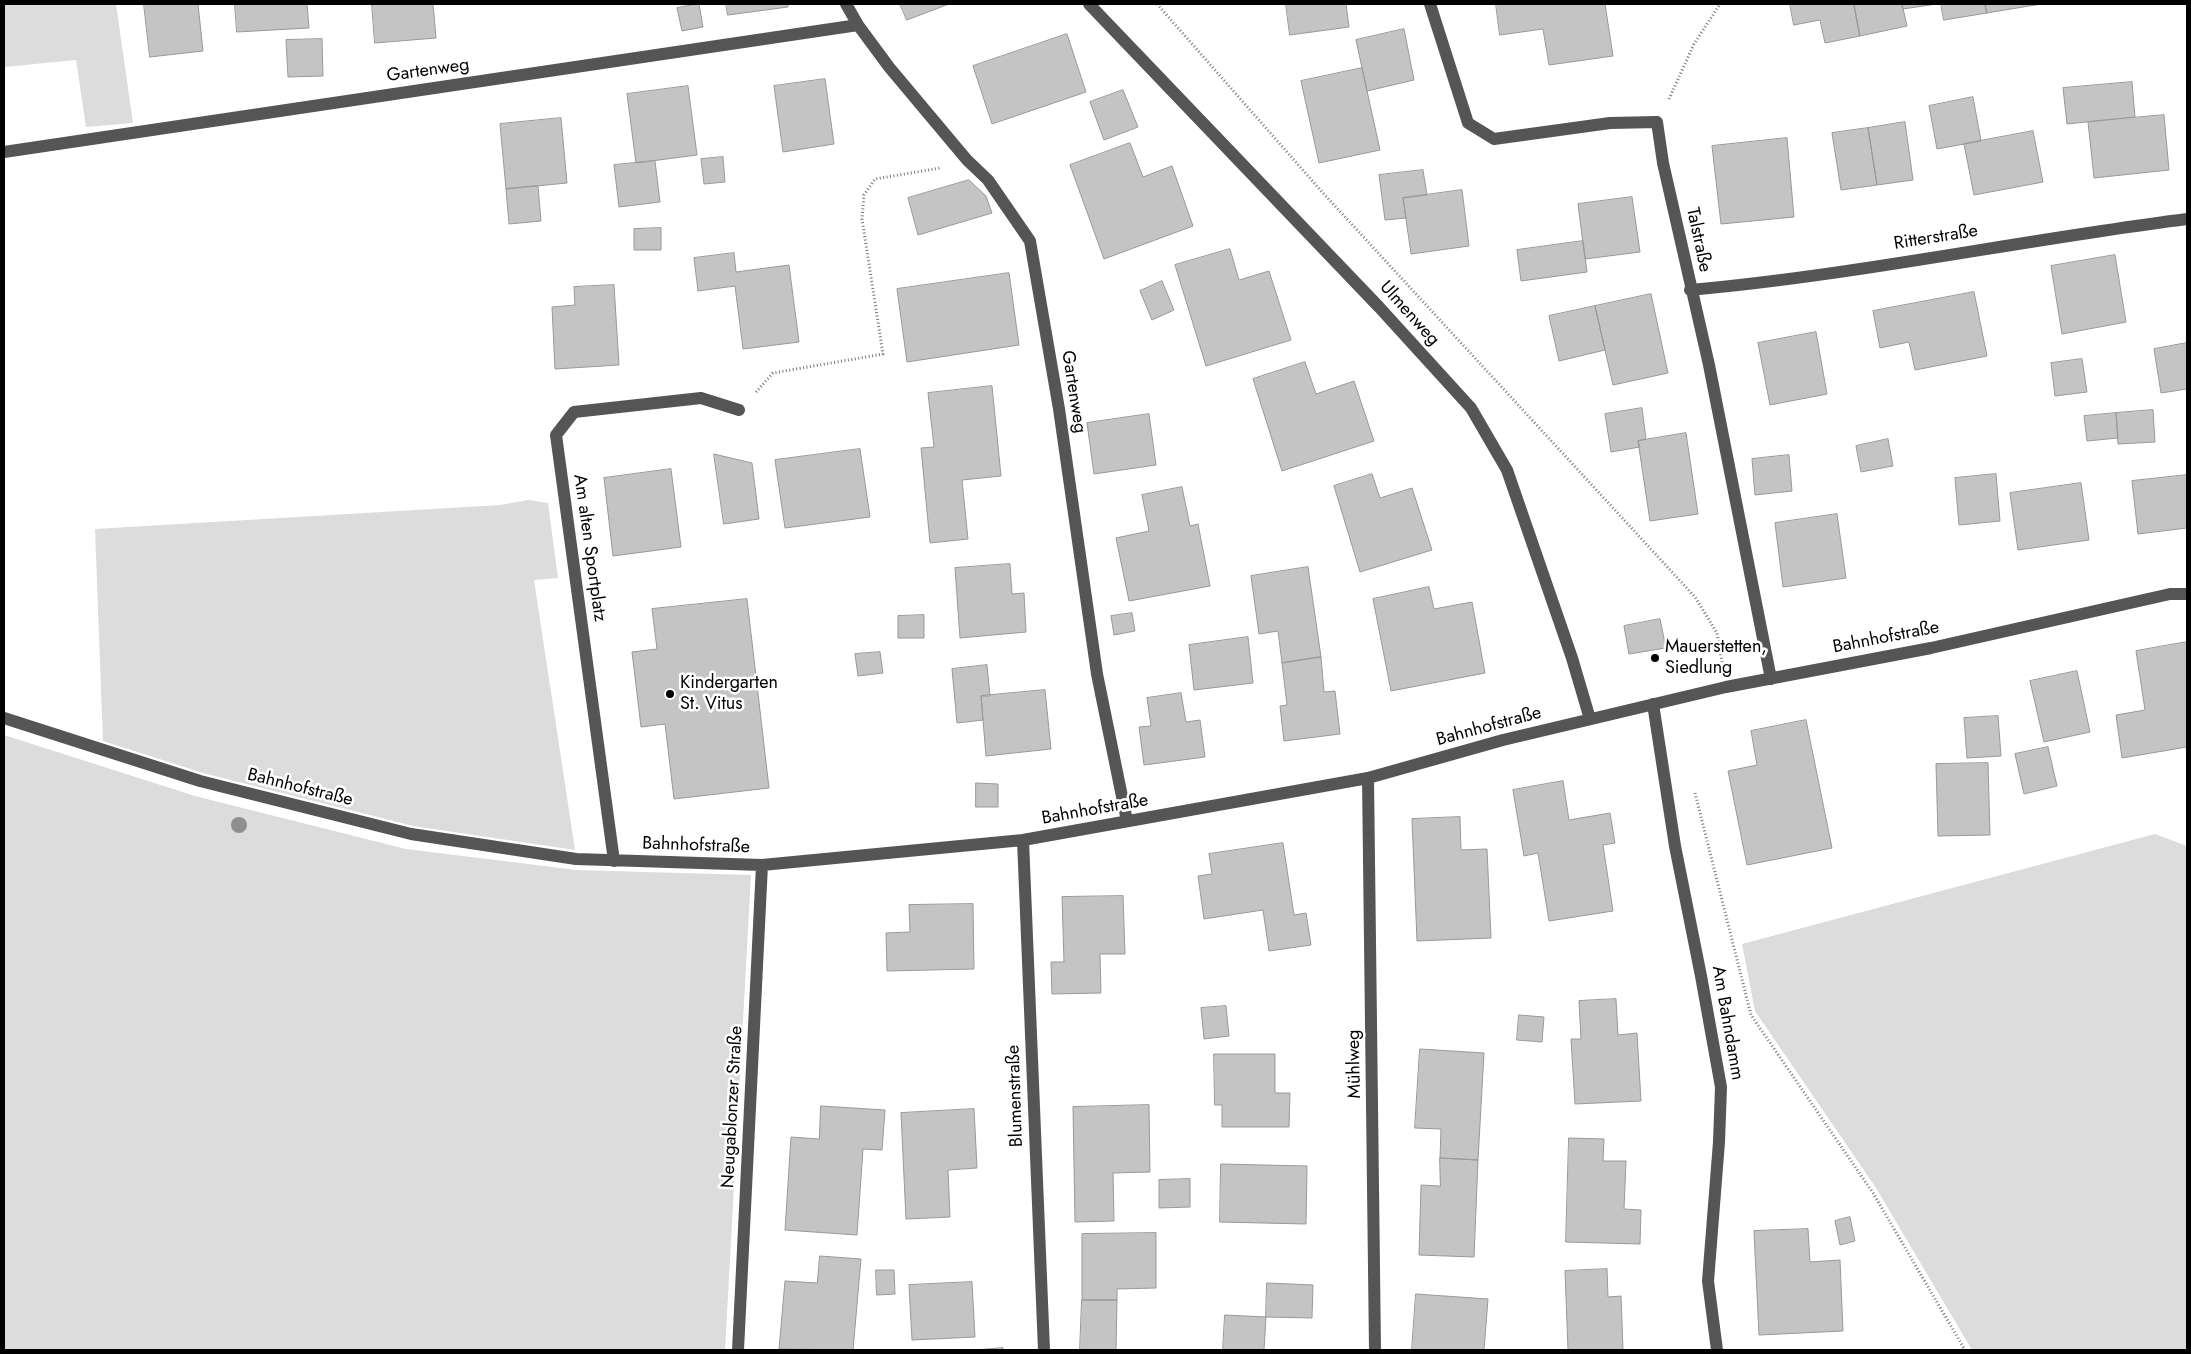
<!DOCTYPE html>
<html>
<head>
<meta charset="utf-8">
<style>
	body { margin:0 }
	#map { position:relative; width:2191px; height:1354px; overflow:hidden; background:#fff; font-family:Jost,sans-serif }
	canvas { display:block }
	.frame { position:absolute; inset:0; border:5px solid #000; pointer-events:none }
</style>
</head>
<body>
<div id="map">
<canvas width="2191" height="1354"></canvas>
<div class="frame"></div>
</div>
<script>
const ctx = document.querySelector('canvas').getContext('2d');
ctx.lineJoin = 'round';
function fillPath(path, color) { ctx.fillStyle = color; ctx.fill(path, 'evenodd'); }
function strokePath(path, color, width, dash) { ctx.strokeStyle = color; ctx.lineWidth = width; ctx.lineCap = dash ? 'butt' : 'round'; ctx.setLineDash(dash || []); ctx.stroke(path); }
function write(font, color, halo, rows, align = 'center') {
  ctx.font = font + ' Jost,sans-serif'; ctx.lineWidth = 5; ctx.setLineDash([]); ctx.textBaseline = 'middle'; ctx.strokeStyle = halo; ctx.fillStyle = color; for (const [text, x, y, turn = 0] of rows) {
    ctx.save(); ctx.translate(x, y); ctx.rotate((+turn || 0) * Math.PI / 180); ctx.textAlign = isNaN(turn) ? turn : align; if (halo) ctx.strokeText(text, 0, 0); ctx.fillText(text, 0, 0); ctx.restore();
  }
}
fillPath(new Path2D(`
	M4 4H116L133 123 86 127 76 60 4 67Z
	M528 500 548 503 558 578 534 580 575 850 413 826 203 773 103 741 95 529 500 505Z
	M4 735 195 796 406 849 577 870 751 875 725 1350H4Z
	M2155 834 2187 846V1350H1972L1876 1188 1755 1011 1742 944Z`), '#dcdcdc');
const building = new Path2D(`
	M144 4H198L203 51 150 57Z
	M235 4H307L309 28 237 32Z
	M372 4H433L436 38 375 43Z
	M699 4 703 27 682 31 677 8Z
	M726 4H788V7L728 15Z
	M900 4H949L907 20Z
	M1286 4H1346L1349 27 1290 35Z
	M1496 4H1605L1613 56 1549 65 1543 29 1500 35Z
	M1790 4H1854L1860 36 1825 43 1820 20 1794 25Z
	M1854 4H1902L1907 26 1860 36Z
	M1902 4H1937L1903 9Z
	M1941 4H1985L1987 13 1944 20Z
	M1985 4H2041L1987 13Z
	M1404 29 1414 80 1367 91 1356 40Z
	M1067 34 1086 92 992 124 973 66Z
	M322 39 323 76 288 77 286 40Z
	M1362 68 1380 150 1319 163 1301 81Z
	M825 79 834 144 783 152 774 86Z
	M2132 82 2135 117 2067 124 2063 88Z
	M688 86 697 155 636 163 627 94Z
	M1123 90 1138 127 1104 140 1090 102Z
	M1973 97 1981 141 1937 149 1929 106Z
	M2164 115 2169 170 2094 178 2088 122Z
	M561 118 567 183 506 189 500 124Z
	M1905 122 1913 180 1877 185 1868 128Z
	M1868 128 1877 185 1841 190 1832 133Z
	M2033 131 2043 182 1974 195 1964 144Z
	M1787 138 1794 217 1721 224 1712 146Z
	M1130 143 1143 177 1172 166 1193 226 1104 259 1070 165Z
	M723 157 725 182 704 184 701 159Z
	M655 161 660 202 619 207 614 165Z
	M1423 170 1427 195 1403 198 1406 218 1385 220 1379 175Z
	M969 180 986 196 992 213 918 235 908 198Z
	M538 186 541 221 509 224 506 189Z
	M1462 190 1469 246 1411 254 1403 198Z
	M1632 197 1640 252 1585 259 1578 204Z
	M661 228V250H634V229Z
	M1583 241 1587 272 1521 281 1517 250Z
	M1230 249 1239 280 1269 271 1291 340 1206 366 1175 265Z
	M734 253 736 272 789 265 799 342 743 349 735 286 698 291 694 258Z
	M2115 255 2126 322 2062 334 2051 266Z
	M1009 273 1019 345 907 362 897 289Z
	M1162 281 1174 310 1152 320 1140 291Z
	M614 285 619 365 555 369 552 307 575 305 574 287Z
	M1974 292 1987 356 1915 370 1909 342 1880 348 1873 311Z
	M1651 294 1668 373 1613 385 1595 306Z
	M1595 306 1605 350 1559 361 1549 316Z
	M1816 332 1827 394 1770 405 1758 343Z
	M2187 343V389L2161 393 2154 349Z
	M2082 359 2087 392 2055 396 2051 363Z
	M1305 362 1316 394 1354 381 1374 441 1282 471 1253 379Z
	M992 386 1001 476 962 480 968 539 930 543 921 448 934 447 928 393Z
	M1642 408 1646 439 1638 441 1640 447 1611 452 1605 414Z
	M2153 410 2155 442 2118 444 2116 413Z
	M2116 413 2118 438 2087 441 2084 416Z
	M1149 414 1156 465 1094 474 1087 423Z
	M1686 433 1698 514 1650 521 1638 441Z
	M1888 439 1893 466 1861 472 1856 446Z
	M860 449 870 517 785 528 775 460Z
	M714 454 752 463 759 519 724 524Z
	M1789 455 1792 491 1755 495 1752 459Z
	M671 469 681 547 613 556 604 478Z
	M1372 474 1380 498 1412 488 1432 550 1360 572 1334 486Z
	M1996 474 2000 521 1959 525 1955 478Z
	M2187 475V528L2138 534 2132 481Z
	M2081 483 2089 540 2018 550 2010 493Z
	M1182 487 1190 526 1198 524 1210 586 1129 601 1116 538 1149 531 1142 495Z
	M1837 514 1846 578 1783 587 1775 523Z
	M1010 564 1012 594 1024 593 1026 632 960 638 955 568Z
	M1308 567 1321 657 1282 663 1278 631 1259 634 1251 576Z
	M1429 587 1434 609 1472 602 1485 673 1391 691 1373 599Z
	M747 599 769 788 674 799 665 724 641 727 632 652 657 649 652 609Z
	M1132 613 1135 631 1114 635 1111 616Z
	M924 615V638H898V616Z
	M1660 619 1666 648 1629 654 1624 626Z
	M1248 637 1253 683 1194 690 1189 645Z
	M2187 642V747L2122 758 2116 715 2145 710 2136 651Z
	M880 652 883 673 858 676 855 654Z
	M1321 657 1324 692 1335 691 1340 734 1284 741 1280 706 1287 705 1282 663Z
	M987 665 990 696H981L983 720 957 723 952 669Z
	M2077 671 2090 732 2044 742 2030 681Z
	M1045 690 1051 749 986 756 981 696Z
	M1181 693 1186 722 1200 720 1205 757 1144 765 1139 727 1151 726 1147 698Z
	M1998 716 2001 756 1967 758 1964 718Z
	M1806 720 1832 848 1747 865 1728 771 1757 765 1751 731Z
	M2048 747 2057 786 2024 794 2015 754Z
	M1988 763 1990 835 1938 836 1936 764Z
	M1563 781 1569 820 1610 813 1615 843 1603 845 1613 911 1549 921 1538 853 1524 856 1513 790Z
	M976 783 998 784V807H976Z
	M1460 817 1461 850 1487 849 1491 938 1417 941 1412 819Z
	M1283 843 1294 915 1306 913 1311 945 1269 951 1263 910 1204 919 1198 876 1212 874 1209 854Z
	M1123 896 1125 954H1100L1101 993 1052 994 1051 962H1064L1062 897Z
	M973 904 974 969 887 971 886 933 910 932 909 905Z
	M1616 999 1618 1035 1637 1033 1641 1101 1575 1104 1571 1039H1581L1579 1001Z
	M1226 1006 1229 1036 1204 1039 1201 1008Z
	M1519 1015 1544 1017 1542 1042 1517 1040Z
	M1420 1049 1484 1053 1478 1160 1440 1158 1441 1129 1415 1128Z
	M1214 1054H1275V1093H1290L1289 1127H1222V1105H1215Z
	M1149 1105 1150 1172 1113 1173 1114 1221 1075 1222 1073 1107Z
	M821 1106 885 1110 882 1150 863 1149 857 1235 785 1230 791 1137 819 1139Z
	M974 1109 977 1168 948 1170 950 1217 906 1219 901 1113Z
	M1569 1138 1604 1139 1603 1161H1626L1624 1209 1641 1210 1640 1244 1566 1242Z
	M1440 1158 1478 1160 1474 1257 1419 1255 1421 1185 1440 1186Z
	M1221 1164 1307 1166 1306 1224 1220 1222Z
	M1190 1179V1207L1159 1208V1180Z
	M1850 1217 1855 1241 1840 1245 1835 1221Z
	M1808 1229 1810 1262 1840 1260 1843 1331 1759 1335 1754 1231Z
	M1156 1233V1288L1117 1289V1300H1082V1234Z
	M820 1256 861 1259 853 1350 779 1349 785 1281 817 1283Z
	M1607 1269 1608 1297 1621 1296 1623 1350H1568L1565 1271Z
	M876 1270H894L895 1294 877 1295Z
	M972 1282 975 1337 912 1340 909 1285Z
	M1267 1283 1313 1285 1312 1318 1266 1317Z
	M1416 1294 1488 1299 1484 1350H1412Z
	M1082 1300H1117L1116 1350H1080Z
	M1225 1315 1266 1317 1264 1350H1223Z
	M1003 1348V1350H976Z`);
fillPath(building, '#c4c4c4');
strokePath(building, '#999', 1);
strokePath(new Path2D(`
	M1157 4 1323 193 1695 597 1717 633 1722 662
	M1669 99 1694 44 1720 4
	M756 392 773 373 883 354 862 219 864 195 875 179 940 168
	M1695 793 1751 1015 1873 1193 1965 1350`), '#777', 3, [1, 2.5]);
strokePath(new Path2D(`
	M846 4 858 25
	M1089 4 1379 307 1471 408 1507 470 1572 658 1590 719
	M1430 4 1468 123 1494 139 1610 123 1657 122 1663 163 1709 365 1771 679
	M4 152 858 25 889 67 967 160 988 180 1030 241 1059 409 1097 674 1127 821
	M1690 290C1857 275 2021 240 2187 219
	M1653 704 1675 846 1701 976 1721 1087 1719 1142 1708 1281 1717 1350
	M4 718 200 781 411 834 576 859 762 865 1023 840 1368 778 1503 740 1726 687 1931 648 2170 594H2187
	M1368 778 1375 1350
	M1023 840 1044 1350
	M614 861 556 435 574 412 701 398 739 410
	M738 1350 762 865`), '#555', 12);
ctx.fillStyle = '#8f8f8f';
for (const [x, y] of [
	[239,825]
]) { ctx.beginPath(); ctx.arc(x, y, 8, 0, 2 * Math.PI); ctx.fill(); }
for (const [x, y, r, color] of [
	[1655,658,5,"#000"],
	[670,694,5,"#000"]
]) { const dot = new Path2D(); dot.arc(x, y, r, 0, 2 * Math.PI); ctx.fillStyle = color; ctx.fill(dot); strokePath(dot, '#fff', 2); }
write('18px', '#000', '#fff', [
	["Gartenweg",428,71,-8],
	["Ritterstraße",1936,238,-9],
	["Talstraße",1698,240,78],
	["Ulmenweg",1409,314,48],
	["Gartenweg",1073,392,81],
	["Am alten Sportplatz",589,548,82],
	["Bahnhofstraße",1886,638,-11],
	["Bahnhofstraße",1489,727,-15],
	["Bahnhofstraße",300,788,14],
	["Bahnhofstraße",1095,810,-10],
	["Bahnhofstraße",696,846,2],
	["Am Bahndamm",1727,1023,80],
	["Mühlweg",1355,1064,-91],
	["Blumenstraße",1016,1096,-92],
	["Neugablonzer Straße",733,1107,-87]
]);
write('18px', '#000', '#fff', [
	["Mauerstetten,",1665,648],
	["Siedlung",1665,669],
	["Kindergarten",680,684],
	["St. Vitus",680,705]
], 'left');
</script>
</body>
</html>
